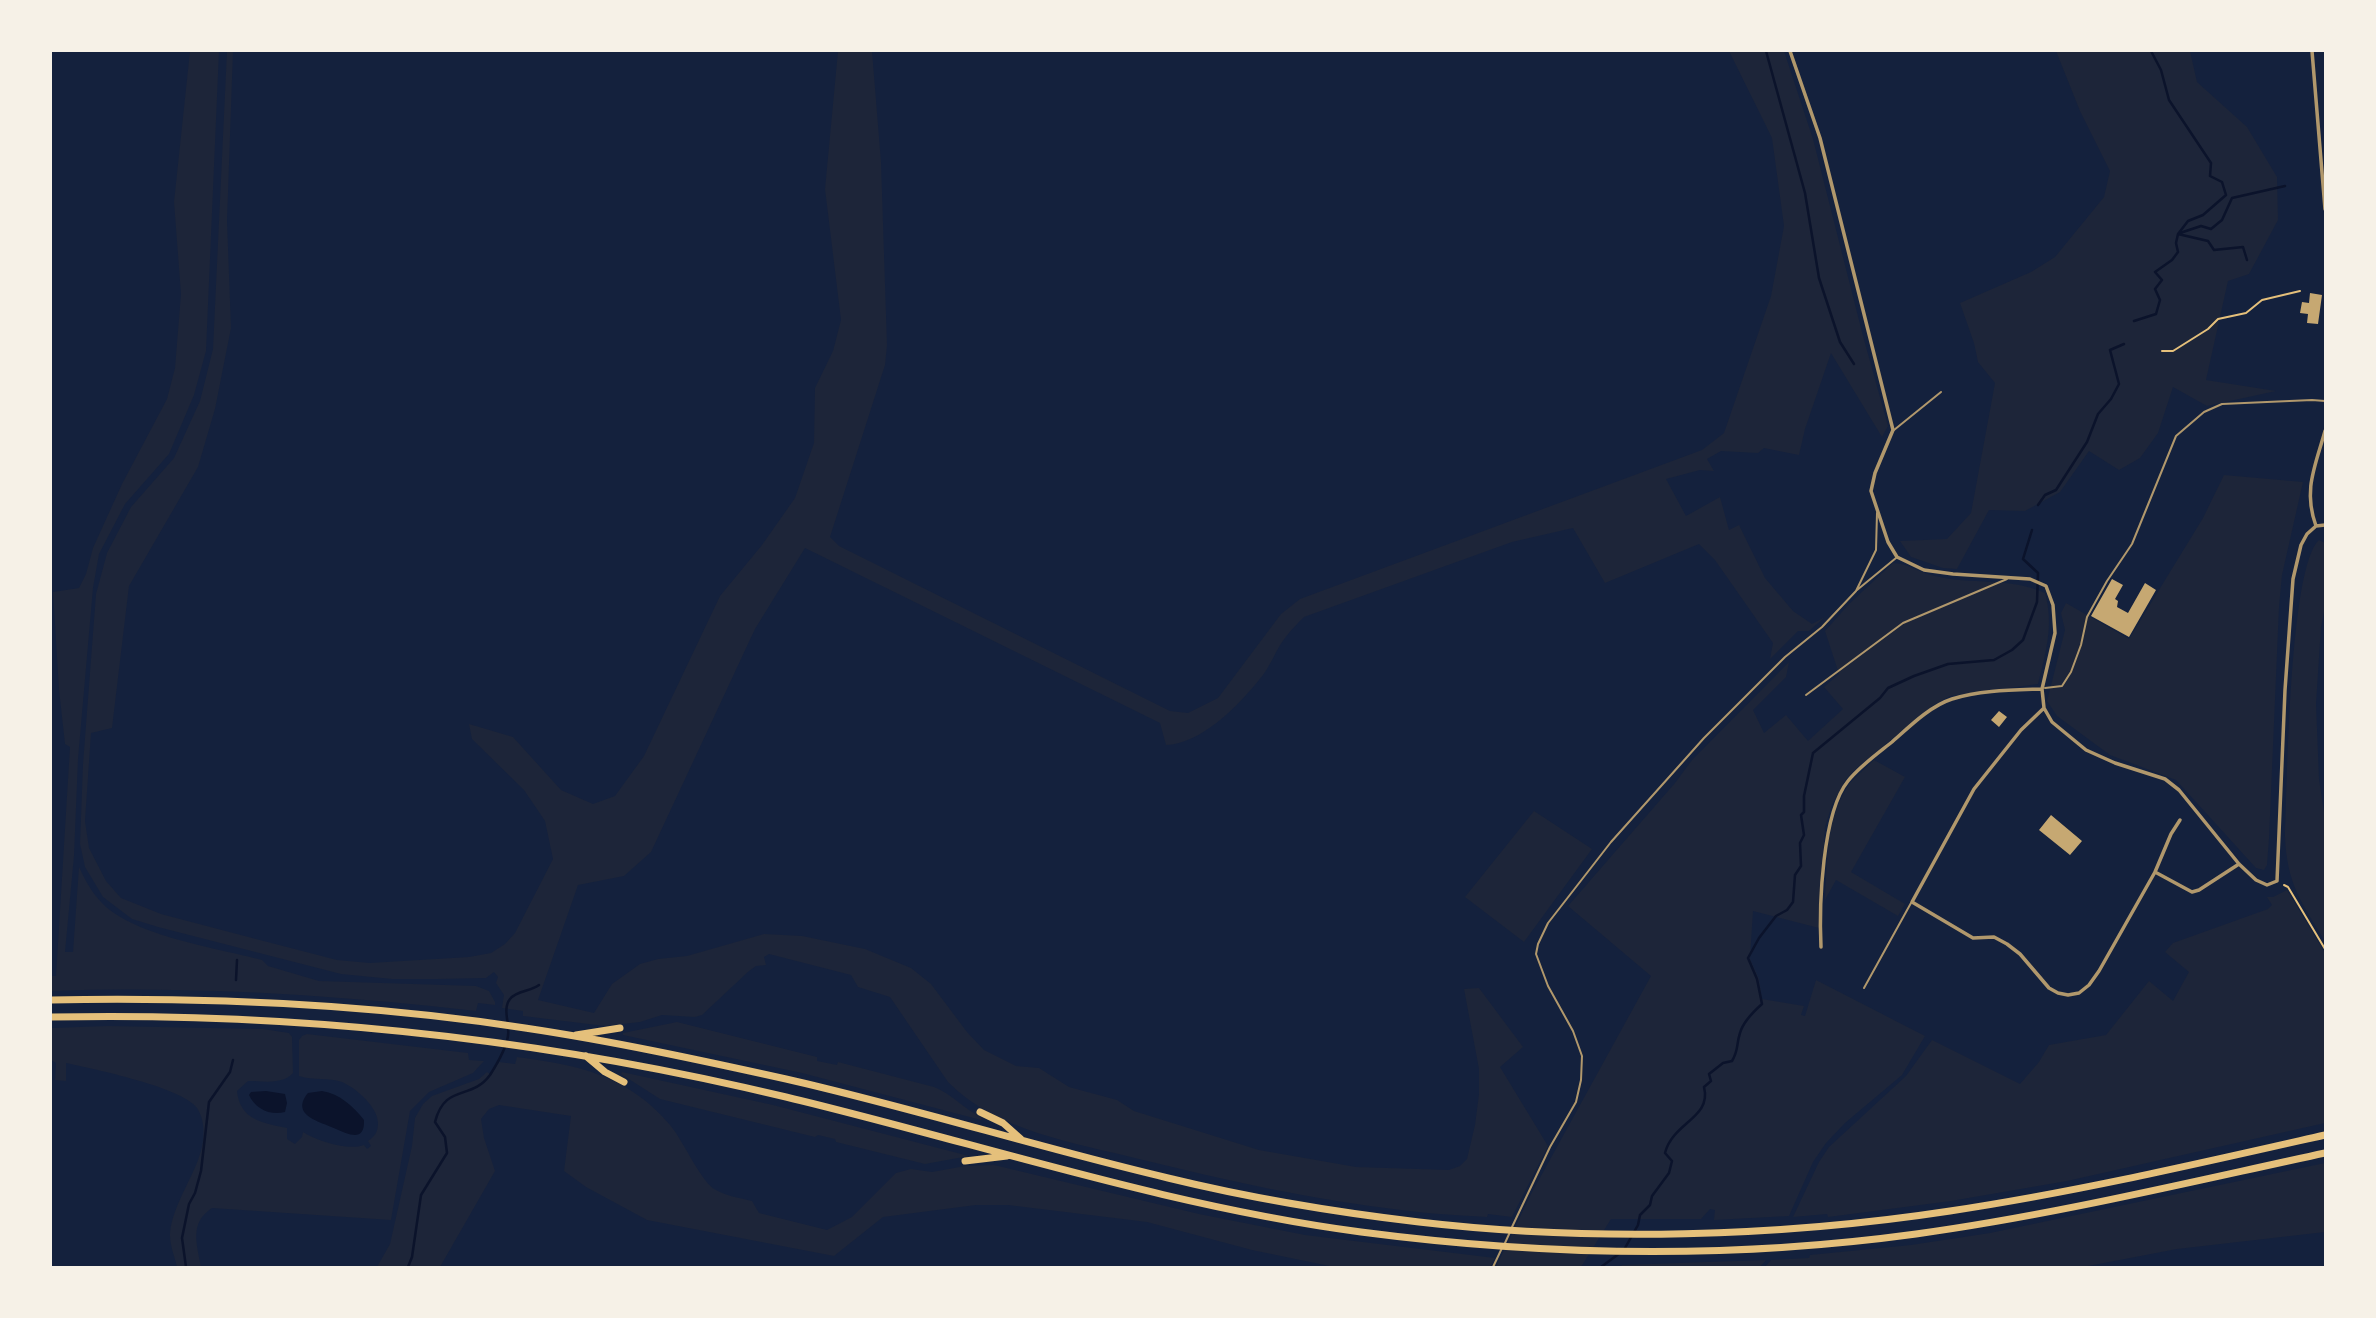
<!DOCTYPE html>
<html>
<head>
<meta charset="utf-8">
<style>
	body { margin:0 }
	#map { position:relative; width:2376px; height:1318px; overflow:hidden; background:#14213d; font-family:Roboto,sans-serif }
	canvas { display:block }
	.frame { position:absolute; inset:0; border:52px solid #f6f1e7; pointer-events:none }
</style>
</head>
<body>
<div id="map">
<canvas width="2376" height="1318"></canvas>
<div class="frame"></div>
</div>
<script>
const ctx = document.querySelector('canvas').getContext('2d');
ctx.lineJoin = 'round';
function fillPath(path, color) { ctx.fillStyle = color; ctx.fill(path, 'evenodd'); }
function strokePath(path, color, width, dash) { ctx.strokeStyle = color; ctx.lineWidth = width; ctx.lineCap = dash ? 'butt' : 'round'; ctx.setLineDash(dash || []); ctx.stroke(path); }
fillPath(new Path2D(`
	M190 51H219L206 351 194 395 169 454 125 504 99 554 93 588 78 759 74 856 65 952H73L79 867C85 880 92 893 103 904 135 936 217 948 262 960L268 966 319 981 476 986 489 991 495 1002V1005L478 1003 476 1011C335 995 193 986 51 991V976H56L70 747 65 744 59 690 53 592 79 588 86 574 93 548 122 484 167 399 175 368 181 294 174 202Z
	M227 51H233L227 221 231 328 215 409 198 467 129 586 112 728 91 733 85 821 89 848 106 881 121 898 161 914 256 939 337 960 370 963 469 957 491 953 505 944 515 933 553 859 545 821 524 790 472 739 469 724 513 737 561 790 593 804 615 796 644 756 720 596 762 545 795 498 814 443 815 388 833 351 841 320 825 189 838 51H872L881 162 887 345 885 365 830 537 839 546 1170 711 1188 713 1218 698 1281 614 1300 599 1702 450 1724 433 1771 296 1784 226 1772 138 1729 51H1784L1813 139 1863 336 1888 426 1882 437 1831 353 1805 429 1799 455 1764 448 1758 453 1721 451 1707 459 1714 471 1700 470 1666 479 1686 516 1720 497 1729 530 1739 525 1765 578 1793 611 1812 624 1825 617 1809 631H1798L1770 659 1773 643 1715 560 1699 544 1605 583 1573 528 1512 542 1304 617C1297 624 1291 630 1285 638 1275 651 1270 668 1259 680 1238 706 1201 744 1166 745L1160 723 805 548 755 629 651 852 624 876 578 885 538 1000 594 1013 612 984 640 964 658 959 687 956 764 934 802 936 865 949 911 968 931 984 967 1032 984 1050 1016 1066 1039 1068 1069 1087 1117 1100 1134 1111 1259 1150 1356 1167 1449 1170 1460 1166 1467 1159 1475 1125 1479 1094V1069L1464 989 1479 988 1523 1047 1500 1067 1548 1146 1512 1217 1488 1214 1487 1217C1458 1215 1429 1214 1401 1210 1313 1200 1225 1180 1139 1159 1075 1143 996 1131 948 1082L890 997 858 987 851 975 769 954 764 957 766 965 756 966 749 971 702 1015 695 1017 662 1015 640 1022 605 1026 523 1016V1011L502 1008 504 995 496 983 498 977 494 972 486 978 438 979H392L341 974 158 927 132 919 103 897 85 867 80 844 83 764 96 594 107 553 131 507 174 458 200 401 213 349Z
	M2056 51H2190L2197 82 2247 127 2277 177 2278 220 2249 274 2228 281 2206 380 2276 391 2207 406 2173 387 2158 433 2140 458 2119 470 2089 451 2060 492 2025 511 1989 510 1957 569 1943 568 1911 557 1900 541 1947 539 1971 513 1995 383 1978 362 1974 343 1960 303 2031 272 2055 257 2104 197 2110 171 2080 111Z
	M2224 475 2303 482 2282 575 2279 607 2269 839 2267 865 2264 870 2256 868 2176 780 2110 755 2057 716 2047 701 2065 630 2061 613 2066 603 2129 639 2203 518Z
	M2319 540 2325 543V607L2321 627 2316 704 2319 779 2325 819V941C2301 902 2287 884 2285 837 2287 787 2289 567 2319 540Z
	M1893 563C1907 563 1920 573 1935 576 1971 585 2010 577 2045 593 2054 625 2046 652 2038 684L1950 696 1932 706 1858 767 1846 779 1832 805 1825 827 1819 928 1753 911 1750 959 1759 979 1762 999 1804 1006 1801 1015 1805 1016 1816 980 1925 1036 1902 1075 1845 1123 1826 1143 1813 1162 1789 1216 1714 1220 1715 1210 1710 1209 1701 1219H1611L1581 1267H1496L1531 1194 1651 976 1568 906 1675 783 1692 760 1789 662 1786 677 1753 710 1764 733 1786 715 1808 741 1843 709 1824 687 1839 674 1825 631 1849 604Z
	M1874 760 1905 777 1851 872 1905 904 1898 916 1836 880 1825 900C1827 861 1826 816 1850 783 1857 775 1866 768 1874 760Z
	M1534 811 1592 849 1524 942 1465 897Z
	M2287 890 2325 953V1123L2067 1181 1951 1201 1828 1217 1827 1214 1793 1217 1819 1162 1829 1147 1906 1076 1932 1040 2020 1084 2039 1062 2049 1045 2106 1035 2149 981 2173 1001 2189 972 2165 952 2173 943 2268 909 2272 905 2267 897H2273Z
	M677 1022 817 1057V1061L837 1065 838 1062 934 1087C952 1094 964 1109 982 1118L981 1120 802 1073 623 1035V1033Z
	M108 1026 263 1029 289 1033 292 1037 293 1073C282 1085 263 1081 248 1081L237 1091C240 1120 263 1123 287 1128V1139L295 1144 302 1137 303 1132C317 1141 348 1151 364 1145L367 1149 371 1146 368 1141C371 1139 374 1136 376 1133 386 1113 358 1089 342 1082 328 1077 313 1081 299 1076V1040L302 1036 307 1034 468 1053 469 1060 484 1061 473 1073 429 1092 410 1111 391 1220 212 1208C189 1223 197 1244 201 1267H177C175 1258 170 1246 170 1236 170 1212 190 1182 198 1160 204 1145 207 1123 197 1108 182 1087 93 1069 66 1063V1081L55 1080 56 1063 51 1060V1028Z
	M517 1057C578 1065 628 1075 670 1125 683 1140 702 1184 716 1190 726 1196 740 1198 752 1201L759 1213 827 1230 852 1217 896 1173 911 1169 932 1172 965 1166 994 1165 1199 1214 1305 1235 1495 1258 1490 1267H1334L1252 1250 1147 1222 1008 1205H976L883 1217 834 1256 647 1220 586 1187 564 1171 571 1116 499 1105 489 1109 481 1119 484 1138 495 1171 440 1267H377L390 1244 412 1146 415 1118 423 1104 432 1096 479 1079 487 1072 491 1075 499 1062 515 1064Z
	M622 1072 773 1105 969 1156 925 1164 836 1142 835 1139 818 1135 815 1137 660 1099 621 1074Z
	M2325 1163V1232L2177 1249 2083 1267H1765L1771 1260 1809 1258 1810 1255 1911 1245 1990 1233Z
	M1766 1260 1760 1267H1620L1622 1265Z`), '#1d2539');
fillPath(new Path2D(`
	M266 1091 285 1094 287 1103 285 1112C271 1116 255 1109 249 1095L251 1092Z
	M322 1091C340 1094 353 1106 364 1120 365 1143 348 1134 336 1129 322 1122 289 1116 308 1093Z`), '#0b132b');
strokePath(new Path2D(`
	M1766 51 1805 193 1819 278 1840 342 1854 364
	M2151 51 2161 70 2169 100 2211 163 2210 176 2222 182 2226 195 2203 215 2188 221 2178 234
	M2180 233 2201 226 2211 229 2222 220 2232 198 2285 186
	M2134 321 2156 314 2160 300 2155 289 2162 280 2155 272 2172 260 2178 252 2176 243 2178 234 2208 241 2214 250 2243 247 2247 260
	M2038 505 2045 495 2056 490 2087 442 2098 414 2111 399 2119 384 2110 350 2124 344
	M236 980 237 960
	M1625 1248 1638 1225 1640 1215 1650 1205 1652 1196 1669 1173 1672 1161 1665 1153C1673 1122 1712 1118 1704 1087L1711 1081 1709 1074 1723 1063 1732 1061C1739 1049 1736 1045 1740 1033 1743 1022 1753 1012 1762 1004L1757 979 1748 958 1759 938 1776 916 1787 910 1793 902 1795 875 1801 866 1800 843 1804 835 1801 815 1804 812V796L1813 753 1880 698 1888 688 1914 676 1948 664 1994 660 2012 650 2023 640 2037 602 2038 573 2023 559 2032 530
	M186 1267 182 1238 189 1204 195 1193 201 1171 209 1102 230 1072 233 1060
	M408 1267 412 1257 421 1195 447 1153 445 1137 435 1122C445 1083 471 1101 490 1075 497 1064 506 1049 508 1036 510 1024 502 1009 510 999 517 990 530 992 539 985
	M1601 1267 1620 1253`), '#0b132b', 2.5);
fillPath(new Path2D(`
	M2310 293 2322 295 2318 324 2307 323 2308 314 2300 313 2302 302 2309 303Z
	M2112 579 2123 585 2115 599 2118 601 2117 607 2128 613 2145 583 2156 590 2129 637 2091 616Z
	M1999 711 2007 717 1999 727 1991 720Z
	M2051 815 2082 841 2070 855 2039 830Z`), '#c6a872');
strokePath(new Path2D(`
	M2162 351H2173L2208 329 2218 319 2246 313 2262 300 2300 291
	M2284 885 2288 887 2325 949`), '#e5c07b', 2);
strokePath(new Path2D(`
	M1894 430 1941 392
	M1857 590 1896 558
	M2045 688 2062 686 2071 672 2081 645 2087 617 2107 581 2132 544 2176 436 2204 412 2222 404 2312 400 2325 401
	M1806 695 1903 623 2007 579
	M1864 988 1911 903
	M1512 1227 1550 1147 1576 1102 1581 1080 1582 1056 1573 1031 1548 986 1536 954 1538 944 1548 923 1611 842 1704 738 1785 657 1822 627 1856 591 1876 550 1877 513
	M1505 1243 1510 1232
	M1493 1267 1502 1248`), '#b1986c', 2);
strokePath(new Path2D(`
	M1790 51 1820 138 1893 430 1875 473 1871 491 1888 542 1897 557 1924 570 1953 574 2030 579 2046 586 2053 605 2055 633 2042 689 2044 708 2052 722 2086 750 2115 763 2165 779 2179 790 2239 864 2256 880 2267 885 2277 881 2285 690 2293 579 2301 545 2307 534 2316 526
	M2312 51 2325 209
	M2316 526C2303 490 2315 467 2325 431
	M2316 526 2325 525
	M2044 708 2021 730 1974 789 1912 902 1973 938 1994 937 2007 944 2020 954 2049 988 2058 993 2068 995 2079 993 2089 985 2099 971 2155 872 2192 892 2199 890 2239 864
	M2155 872 2171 834 2180 820
	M1821 947C1819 906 1822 813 1848 781 1860 766 1877 754 1892 742 1909 727 1930 706 1952 699 1980 690 2013 690 2042 689`), '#b1986c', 3.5);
strokePath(new Path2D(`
	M51 1000C209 997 368 1004 525 1028 612 1041 700 1060 786 1079 914 1108 1040 1148 1168 1178 1250 1198 1334 1212 1419 1222 1590 1242 1780 1237 1950 1211 2076 1192 2201 1163 2325 1135
	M51 1017C298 1012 545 1039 786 1097 978 1143 1165 1206 1361 1232 1544 1256 1733 1259 1916 1234 2054 1215 2190 1182 2325 1153
	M576 1035 620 1028
	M586 1056 605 1072 624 1082
	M980 1112 1003 1123 1021 1139
	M965 1161 1007 1156`), '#e5c07b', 7);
</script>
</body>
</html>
